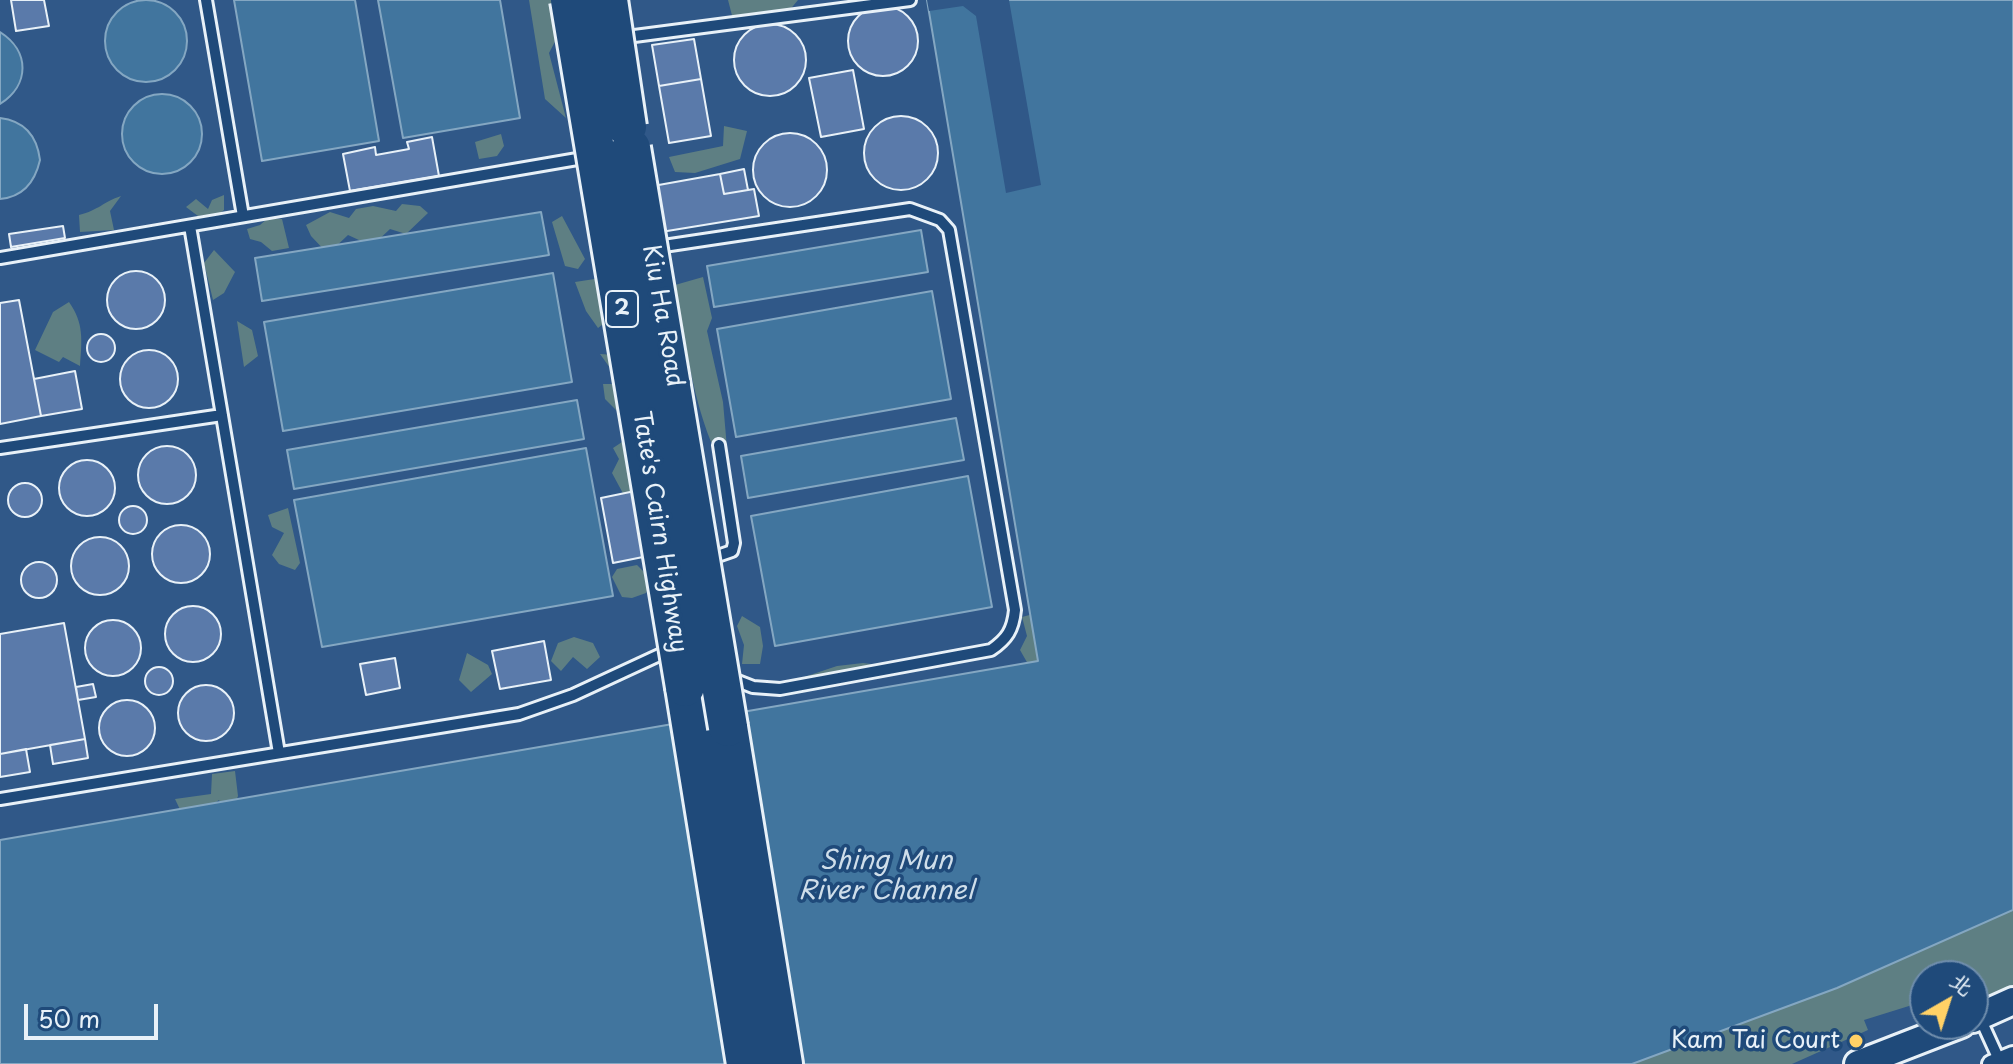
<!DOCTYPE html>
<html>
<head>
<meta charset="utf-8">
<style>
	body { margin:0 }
	#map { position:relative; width:2013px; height:1064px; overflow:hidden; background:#305888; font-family:"Playpen Sans","LXGW WenKai TC",sans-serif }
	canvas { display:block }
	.north { position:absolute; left:1909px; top:960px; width:80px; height:80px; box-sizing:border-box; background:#1f4a7a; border:2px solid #6f8dac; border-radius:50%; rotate:39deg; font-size:22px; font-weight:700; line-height:32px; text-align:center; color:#e8f1f8 }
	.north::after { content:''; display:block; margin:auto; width:28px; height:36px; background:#ffd166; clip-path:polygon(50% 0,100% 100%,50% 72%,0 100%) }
	.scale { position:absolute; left:24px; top:1004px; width:134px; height:36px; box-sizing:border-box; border:4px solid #e8f1f8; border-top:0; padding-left:10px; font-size:24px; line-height:28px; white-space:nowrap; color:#e8f1f8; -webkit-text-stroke:6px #1f4a7a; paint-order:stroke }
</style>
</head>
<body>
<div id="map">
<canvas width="2013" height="1064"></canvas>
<div class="north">北</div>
<div class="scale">50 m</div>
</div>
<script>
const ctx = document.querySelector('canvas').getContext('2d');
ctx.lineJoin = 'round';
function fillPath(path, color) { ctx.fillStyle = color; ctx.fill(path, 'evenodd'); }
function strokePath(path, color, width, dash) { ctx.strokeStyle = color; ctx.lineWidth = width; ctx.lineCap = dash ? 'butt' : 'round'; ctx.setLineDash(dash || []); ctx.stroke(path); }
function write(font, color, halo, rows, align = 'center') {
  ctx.font = font + ' "Playpen Sans",sans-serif'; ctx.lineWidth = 7; ctx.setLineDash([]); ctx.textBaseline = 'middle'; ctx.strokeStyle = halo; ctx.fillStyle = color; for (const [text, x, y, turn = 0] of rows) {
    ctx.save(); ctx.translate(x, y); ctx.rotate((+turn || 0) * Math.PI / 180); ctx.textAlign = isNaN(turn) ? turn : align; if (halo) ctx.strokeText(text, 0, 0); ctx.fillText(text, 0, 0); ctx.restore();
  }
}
fillPath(new Path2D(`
	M529 0H554L558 36 549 53 566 118 545 99Z
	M728 0H798L784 17 734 23Z
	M724 126 747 131 740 159 695 173 675 172 669 157 723 146Z
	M501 134 504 146 497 156 479 159 475 142Z
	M224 195V210L219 214 198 216 186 207 196 199 208 209 212 200Z
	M121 196 110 211 114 230 80 232 79 215C99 210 103 202 121 196Z
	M402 204 420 206 428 213 406 234 390 229 372 246 348 235 328 254 311 236 306 225 330 212 349 218 356 209 373 206 396 211Z
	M562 216 585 259 578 269 565 266 552 222Z
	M268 218 282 219 289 248 272 251 261 242 250 239 247 229 260 225Z
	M214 250 235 272 224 293 213 300 204 263Z
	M703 277 712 318 707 331 723 402 727 448 711 442C690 388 686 341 675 285Z
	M601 278 607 321 598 328 586 311 575 282Z
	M69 302C84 323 82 340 80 366L63 357 59 362 35 350 53 312Z
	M237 321 252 330 258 356 244 367Z
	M600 354 616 355 621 415 605 399 603 384H612L610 368Z
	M622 442 629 443 642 496 626 499 612 473 619 459 613 448Z
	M288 508 300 563 295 570 279 564 272 555 284 533 272 527 268 515Z
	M637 565 645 573 649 585 646 593 632 598 622 597 612 577 617 569Z
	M1037 613 1047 673 1028 664 1020 650 1027 636 1022 617Z
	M742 616 760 627 763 646 760 664H742L744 645 737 626Z
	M574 637 593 643 600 657 587 669 573 657 561 671 551 661 558 643Z
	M467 653 488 665 492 674 471 692 459 680Z
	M863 663 879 665 882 676 811 687 804 677 837 666Z
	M235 771 238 796 233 810 224 811 219 800 197 816H183L175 799 211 794 212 774Z
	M2013 910V988L1988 998 1982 979 1973 983V976H1925V1001L1864 1020 1868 1030 1792 1064H1632L1837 988Z`), '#5e7f83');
const water = new Path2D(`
	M234 0H355L379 141 262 161Z
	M378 0H500L520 118 403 138Z
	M927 0H2013V910L1837 988 1632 1064H0V840L1038 661Z
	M105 41a41 41 0 1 1 82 0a41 41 0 1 1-82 0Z
	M0 32C30 51 30 85 0 104Z
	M122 134a40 40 0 1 1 80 0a40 40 0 1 1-80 0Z
	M0 118C25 121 37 136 40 160 35 182 23 197 0 199Z
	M541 212 549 255 262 301 255 258Z
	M921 230 928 272 714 307 707 266Z
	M553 273 572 382 283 431 264 322Z
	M932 291 951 399 736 437 717 329Z
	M577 400 584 439 294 489 287 450Z
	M956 418 964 460 748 498 741 456Z
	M586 448 613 596 322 647 294 500Z
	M968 476 992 607 775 646 751 516Z`);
fillPath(water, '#41759e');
strokePath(water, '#84a7c2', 2);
fillPath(new Path2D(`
	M927 0H1009L1041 185 1006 193 976 16 963 6 929 11Z`), '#305888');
const building = new Path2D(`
	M11 0H44L49 26 16 31Z
	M848 41a35 35 0 1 1 70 0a35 35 0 1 1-70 0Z
	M734 60a36 36 0 1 1 72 0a36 36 0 1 1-72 0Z
	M694 39 701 79 659 86 652 45Z
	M853 70 864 129 821 137 809 78Z
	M701 79 711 136 669 143 659 86Z
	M864 153a37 37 0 1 1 74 0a37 37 0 1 1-74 0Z
	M753 170a37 37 0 1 1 74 0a37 37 0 1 1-74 0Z
	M432 137 439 176 350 191 343 154 375 147 376 155 409 149 407 142Z
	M744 169 748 190 724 194 720 174Z
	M720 174 724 194 754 189 759 216 661 232 653 186Z
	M63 226 65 238 11 247 9 234Z
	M107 300a29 29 0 1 1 58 0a29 29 0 1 1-58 0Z
	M19 300 41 416 0 424V303Z
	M87 348a14 14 0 1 1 28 0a14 14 0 1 1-28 0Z
	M120 379a29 29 0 1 1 58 0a29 29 0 1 1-58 0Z
	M75 371 82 409 41 416 34 379Z
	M138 475a29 29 0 1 1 58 0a29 29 0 1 1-58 0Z
	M59 488a28 28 0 1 1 56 0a28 28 0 1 1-56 0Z
	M8 500a17 17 0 1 1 34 0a17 17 0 1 1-34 0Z
	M635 491 648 556 613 563 601 498Z
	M119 520a14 14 0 1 1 28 0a14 14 0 1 1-28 0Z
	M152 554a29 29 0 1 1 58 0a29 29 0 1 1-58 0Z
	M71 566a29 29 0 1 1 58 0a29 29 0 1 1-58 0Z
	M21 580a18 18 0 1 1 36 0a18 18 0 1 1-36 0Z
	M165 634a28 28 0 1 1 56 0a28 28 0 1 1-56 0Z
	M85 648a28 28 0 1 1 56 0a28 28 0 1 1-56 0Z
	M64 623 85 739 0 754V634Z
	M544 641 551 680 500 689 492 651Z
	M395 658 400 688 366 695 360 664Z
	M145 681a14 14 0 1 1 28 0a14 14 0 1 1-28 0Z
	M93 684 96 697 78 700 76 687Z
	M178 713a28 28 0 1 1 56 0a28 28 0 1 1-56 0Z
	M99 728a28 28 0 1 1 56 0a28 28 0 1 1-56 0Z
	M85 739 88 758 53 764 50 745Z
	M26 749 30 772 0 777V754Z`);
fillPath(building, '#5a7aaa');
strokePath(building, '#e8f1f8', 2);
const service = new Path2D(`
	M206 0 243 216
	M619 38 910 0
	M190 226 279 753
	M657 247 910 209 940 220 949 230 1015 610C1013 630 1007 639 991 650L780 689 753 687 730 678
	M0 258 589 157
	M0 448 222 415
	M706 560 732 551 734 543 719 445
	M0 799 519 714 573 695 670 650
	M1980 1018 2001 1064`);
const pedestrian = new Path2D(`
	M1991 1064 2013 1055`);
const tertiary = new Path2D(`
	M1973 1019 2013 1001
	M1858 1064 1961 1024`);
const motorway = new Path2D(`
	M685 687 746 1064
	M728 727 783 1064`);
strokePath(service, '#e8f1f8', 16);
strokePath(pedestrian, '#e8f1f8', 22);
strokePath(tertiary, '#e8f1f8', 32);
strokePath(motorway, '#e8f1f8', 44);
strokePath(service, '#1f4a7a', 10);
strokePath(pedestrian, '#1f4a7a', 16);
strokePath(tertiary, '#1f4a7a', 26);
strokePath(motorway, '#1f4a7a', 38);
const motorwayBridge = new Path2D(`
	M570 0 685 687
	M608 0 627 127
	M631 148 728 727`);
strokePath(motorwayBridge, '#e8f1f8', 44, []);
strokePath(motorwayBridge, '#1f4a7a', 38);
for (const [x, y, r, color] of [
	[1856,1041,8,"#ffd166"]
]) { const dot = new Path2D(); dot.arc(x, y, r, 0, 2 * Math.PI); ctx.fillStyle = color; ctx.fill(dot); strokePath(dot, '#1f4a7a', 3); }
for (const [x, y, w] of [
	[622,309,32]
]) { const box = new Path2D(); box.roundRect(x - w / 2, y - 18, w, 36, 6); ctx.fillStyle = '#1f4a7a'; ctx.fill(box); strokePath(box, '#e8f1f8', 2); }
write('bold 22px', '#e8f1f8', null, [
	["2",622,309]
]);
write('24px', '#e8f1f8', '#1f4a7a', [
	["Kiu Ha Road",662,316,80],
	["Tate's Cairn Highway",659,532,81]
]);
write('24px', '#e8f1f8', '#1f4a7a', [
	["Kam Tai Court",1840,1041]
], 'right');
write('italic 26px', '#cfdeea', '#1f4a7a', [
	["Shing Mun",886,862],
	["River Channel",886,892]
]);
</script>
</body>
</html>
